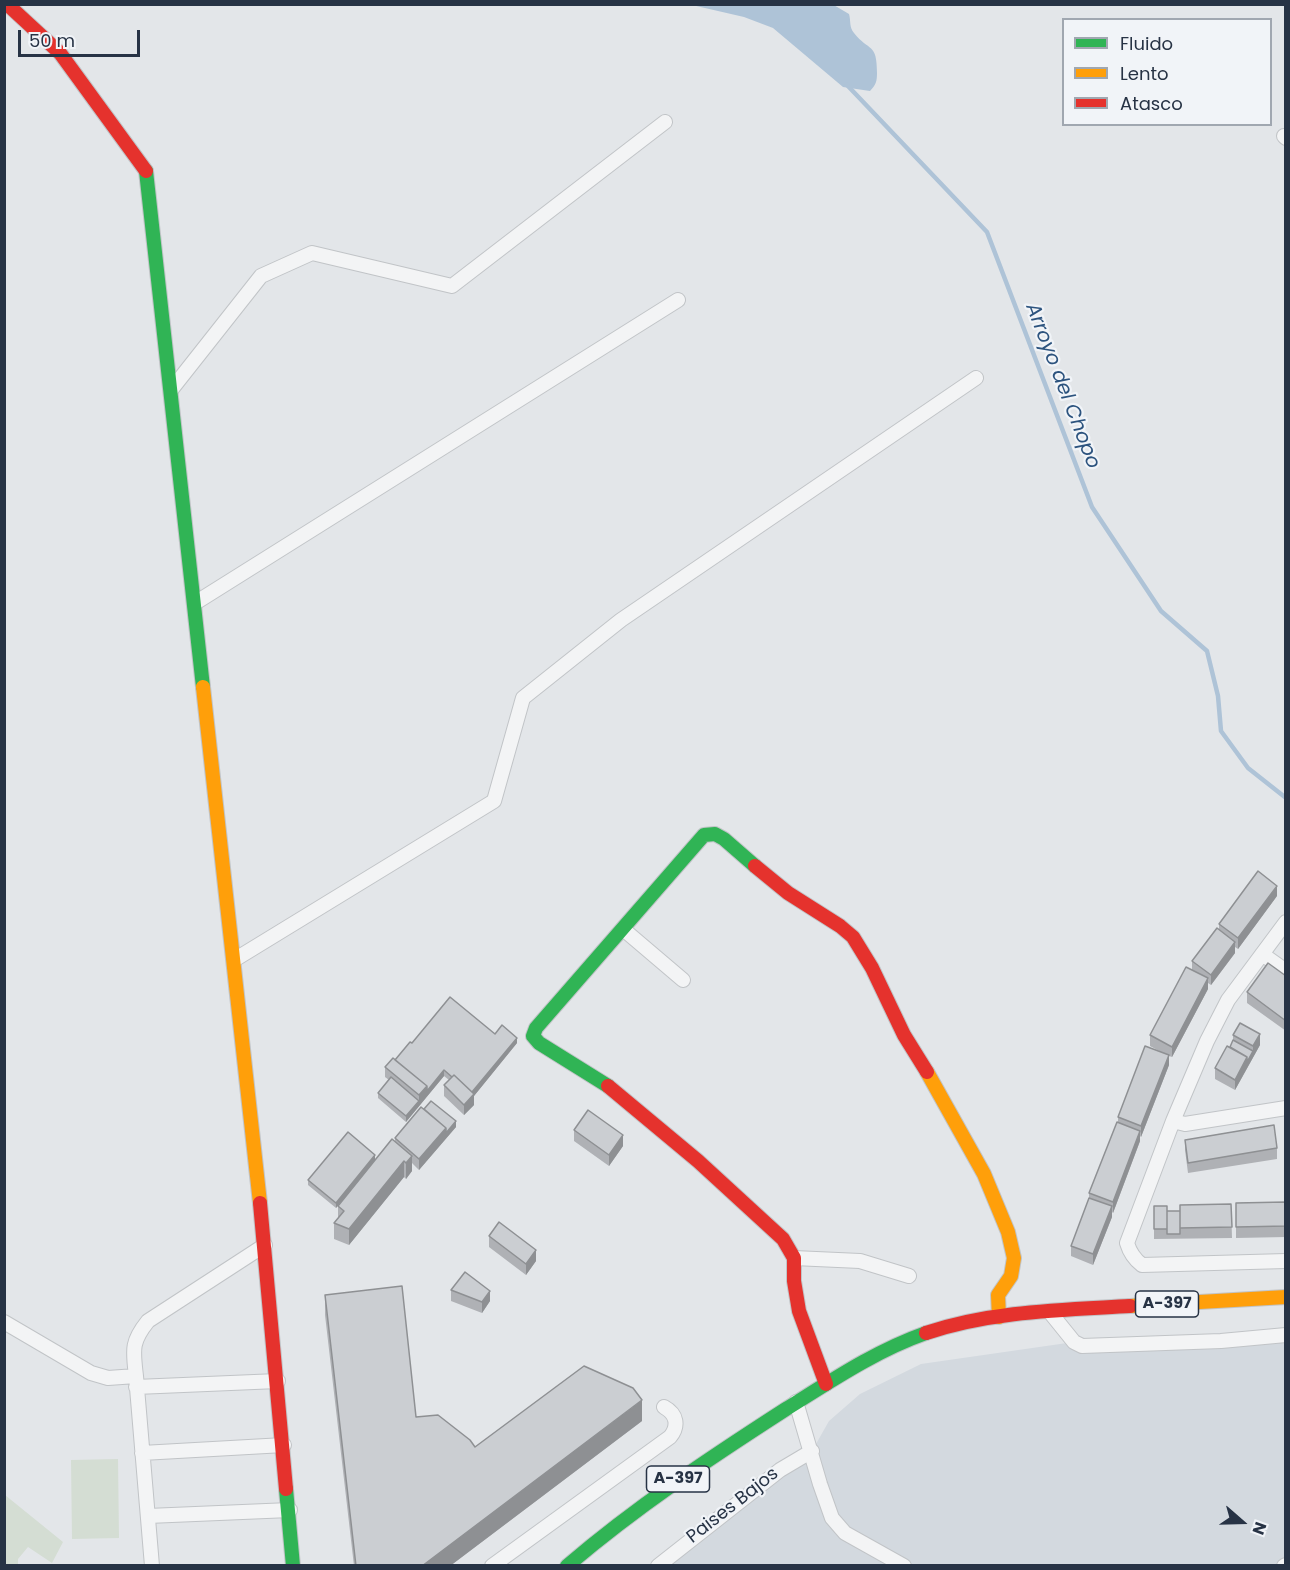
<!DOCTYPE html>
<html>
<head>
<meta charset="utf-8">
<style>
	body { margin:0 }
	#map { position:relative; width:1290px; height:1570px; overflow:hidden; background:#e3e6e9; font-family:Poppins,sans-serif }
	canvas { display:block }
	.frame { position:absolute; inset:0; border:6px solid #273345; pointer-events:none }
	.legend { position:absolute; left:1062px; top:18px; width:210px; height:108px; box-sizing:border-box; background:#f1f4f8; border:2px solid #a0a7b0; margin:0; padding:8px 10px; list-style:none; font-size:18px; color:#273345 }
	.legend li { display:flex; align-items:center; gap:12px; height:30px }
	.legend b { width:30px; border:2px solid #a0a7b0 }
	.north { position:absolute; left:1212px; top:1492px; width:60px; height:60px; -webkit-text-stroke:4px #f1f4f8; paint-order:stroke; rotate:110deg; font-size:16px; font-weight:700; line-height:24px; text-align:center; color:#273345 }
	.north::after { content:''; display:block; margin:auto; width:21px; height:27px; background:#273345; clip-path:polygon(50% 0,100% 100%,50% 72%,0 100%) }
	.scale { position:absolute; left:18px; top:30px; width:122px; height:27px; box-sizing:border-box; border:3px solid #273345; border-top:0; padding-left:8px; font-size:18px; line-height:21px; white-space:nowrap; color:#273345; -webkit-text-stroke:4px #f1f4f8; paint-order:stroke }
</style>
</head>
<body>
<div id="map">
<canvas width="1290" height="1570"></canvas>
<div class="frame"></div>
<ul class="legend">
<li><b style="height:8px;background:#30b455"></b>Fluido</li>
<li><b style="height:8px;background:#ff9f0a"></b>Lento</li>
<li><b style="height:8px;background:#e5322d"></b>Atasco</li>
</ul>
<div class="north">N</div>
<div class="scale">50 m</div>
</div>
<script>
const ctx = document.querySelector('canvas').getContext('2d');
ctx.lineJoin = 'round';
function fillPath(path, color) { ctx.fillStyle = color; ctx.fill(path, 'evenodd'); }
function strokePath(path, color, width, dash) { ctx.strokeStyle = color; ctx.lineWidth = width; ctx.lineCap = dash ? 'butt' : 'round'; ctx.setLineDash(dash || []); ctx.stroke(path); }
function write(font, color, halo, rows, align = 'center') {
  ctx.font = font + ' Poppins,sans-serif'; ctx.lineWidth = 4.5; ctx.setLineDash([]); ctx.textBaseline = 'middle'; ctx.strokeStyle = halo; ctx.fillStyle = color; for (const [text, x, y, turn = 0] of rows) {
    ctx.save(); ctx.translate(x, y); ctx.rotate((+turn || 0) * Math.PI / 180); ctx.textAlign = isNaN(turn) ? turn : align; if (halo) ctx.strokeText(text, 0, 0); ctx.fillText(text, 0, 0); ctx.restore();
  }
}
fillPath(new Path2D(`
	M1285 1335V1565L658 1566 812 1451 829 1421 860 1394 921 1364 1074 1342Z`), '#d3d9df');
fillPath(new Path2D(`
	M118 1459 119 1538 72 1539 71 1460Z
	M5 1495 63 1542 52 1563 28 1547 18 1559V1565H5Z`), '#d4ddd3');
fillPath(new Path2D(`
	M832 4 849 14C851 21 849 27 854 33 869 52 877 42 877 73 877 81 876 85 870 91L843 87 773 28 744 17 692 5Z`), '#aec3d7');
strokePath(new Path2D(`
	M847 85 987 232 1092 507 1161 611 1207 651 1218 696 1221 731 1248 768 1286 798`), '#aec3d7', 4.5);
const street = new Path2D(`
	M1284 136 1286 138
	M171 390 261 276 312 253 452 286 665 122
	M195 603 678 300
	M1286 922 1228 1000 1207 1041 1173 1121 1127 1243C1130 1253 1134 1259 1142 1265L1286 1261
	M623 929 683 980
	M1262 954 1286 971
	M234 960 494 801 523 698 621 620 976 378
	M1173 1121 1185 1124 1286 1108
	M794 1258 860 1261 909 1276
	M1049 1311 1074 1342 1082 1346 1221 1341 1286 1335
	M4 1322 91 1373 108 1378 136 1376 152 1566
	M136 1376C133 1350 131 1342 148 1321L265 1245
	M136 1387 278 1381
	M796 1402 820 1484 832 1518 845 1533 904 1566
	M142 1453 284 1445
	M148 1516 290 1510
	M492 1566 670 1437C679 1426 677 1414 664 1407
	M658 1566 780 1470 812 1451
	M1284 1566 1286 1565`);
const fast = new Path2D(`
	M146 171 203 687
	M608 1086 539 1043 533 1036 536 1028 704 835 715 834 724 839 755 866
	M286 1489 293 1566
	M567 1566C636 1507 710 1458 786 1409 831 1381 875 1351 926 1333`);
const slow = new Path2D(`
	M203 687 260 1203
	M927 1072 984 1174 1008 1232 1014 1258 1011 1276 998 1295 999 1317
	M1130 1306 1286 1297`);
const jam = new Path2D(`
	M7 4 60 53 146 171
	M755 866 788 893 840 926 853 937 872 968 904 1035 927 1072
	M608 1086 698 1161 783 1239 794 1258V1281L799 1311 826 1384
	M260 1203 286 1489
	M926 1333C991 1311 1062 1310 1130 1306`);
strokePath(street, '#c1c4c7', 16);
strokePath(fast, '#c1c4c7', 16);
strokePath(slow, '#c1c4c7', 16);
strokePath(jam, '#c1c4c7', 16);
strokePath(street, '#f3f4f5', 14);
strokePath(fast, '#30b455', 14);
strokePath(slow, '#ff9f0a', 14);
strokePath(jam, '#e5322d', 14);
fillPath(new Path2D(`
	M1277 896 1238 949 1235 947V953L1211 985 1208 983V989L1172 1057 1169 1056V1065L1141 1137 1140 1136V1141L1113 1213 1112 1212V1217L1093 1265 1071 1256V1246L1089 1198V1193L1118 1122V1117L1161 1052 1150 1046V1035L1192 970V961L1219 930V924Z
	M1286 976V1031L1247 1003V992Z
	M495 1034 517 1043 474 1096V1105L464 1115 444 1096V1085L449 1080 444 1076 406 1122 378 1098V1093L389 1080 385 1077V1067L395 1060 412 1043Z
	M1233 1035 1260 1045 1235 1090 1215 1079V1068L1230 1047 1233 1040Z
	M424 1109 456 1127 419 1170 412 1163V1171L406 1179 404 1177 349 1245 334 1239V1223L338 1218V1206L360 1179 336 1208 308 1185V1180L375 1160 395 1142V1138Z
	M574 1130 623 1146 609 1166 574 1141Z
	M1185 1140 1277 1148V1159L1188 1173 1185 1150Z
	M1286 1202V1237L1236 1238V1203Z
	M1231 1204 1232 1238 1154 1239V1206L1167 1211H1180Z
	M489 1236 536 1261 526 1275 489 1247Z
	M451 1290 490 1301 482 1313 451 1301Z
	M325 1295 416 1417 475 1447 642 1421 450 1566H354L325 1315Z`), '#afb1b5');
fillPath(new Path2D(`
	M1277 886V896L1238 949V938Z
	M1235 942V953L1211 985V975Z
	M1208 978V989L1172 1057V1047Z
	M1260 1034V1045L1235 1090V1080L1247 1057 1253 1051V1046Z
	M517 1038V1043L474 1096V1105L464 1115V1105L472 1092Z
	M1169 1055V1065L1141 1137V1126Z
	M444 1070V1076L406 1122V1116L419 1101V1095L427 1086Z
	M456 1121V1127L419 1170V1159L446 1128Z
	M1140 1131V1141L1113 1213V1202Z
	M623 1135V1146L609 1166V1155Z
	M375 1155V1160L336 1208V1203Z
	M412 1156V1171L406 1179V1163Z
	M404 1161V1177L349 1245V1229Z
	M1112 1206V1217L1093 1265V1254Z
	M536 1250V1261L526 1275V1264Z
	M490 1291V1301L482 1313V1302Z
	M642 1400V1421L450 1566H422Z`), '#8e9093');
const building = new Path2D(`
	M1258 871 1277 886 1238 938 1219 924Z
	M1217 928 1235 942 1211 975 1192 961Z
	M1268 963 1286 976V1021L1247 992Z
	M1186 967 1208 978 1172 1047 1150 1035Z
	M450 997 495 1034 502 1025 517 1038 472 1092 454 1075 452 1077 444 1070 427 1091V1086L395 1060 410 1042 412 1043Z
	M1240 1023 1260 1034 1253 1046 1233 1035Z
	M1233 1040 1253 1051 1247 1062V1057L1230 1047Z
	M1145 1046 1169 1055 1141 1126 1118 1117Z
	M1227 1046 1247 1057 1235 1080 1215 1068Z
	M393 1058 427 1086 419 1095 385 1067Z
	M454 1075 474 1094 464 1105 444 1085Z
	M391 1077 419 1101 406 1116 378 1093Z
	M431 1101 456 1121 446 1133V1128L424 1109Z
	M421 1107 446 1128 419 1159 395 1138Z
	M588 1110 623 1135 609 1155 574 1130Z
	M1117 1122 1140 1131 1113 1202 1089 1193Z
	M1274 1125 1277 1148 1188 1163 1185 1140Z
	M348 1132 375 1155 336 1203 308 1180Z
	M392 1139 412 1156 406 1163 404 1161 349 1229 334 1223 344 1211 338 1206Z
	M1089 1198 1112 1206 1093 1254 1071 1246Z
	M1286 1202V1226L1236 1227V1203Z
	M1231 1204 1232 1227 1180 1228V1205Z
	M1154 1206H1167V1229H1154Z
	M1167 1211H1180V1234H1167Z
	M499 1222 536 1250 526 1264 489 1236Z
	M465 1272 490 1291 482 1302 451 1290Z
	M402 1286 416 1417 438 1415 470 1440 475 1447 584 1366 633 1388 642 1400 422 1566H356L325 1295Z`);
fillPath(building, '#cbced2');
strokePath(building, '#8e9093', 1.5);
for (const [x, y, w] of [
	[1167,1304,63],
	[678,1479,63]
]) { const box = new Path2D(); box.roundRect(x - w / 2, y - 13, w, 26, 4.5); ctx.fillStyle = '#f1f4f8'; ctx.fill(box); strokePath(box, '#273345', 1.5); }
write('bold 16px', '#273345', null, [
	["A-397",1167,1304],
	["A-397",678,1479]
]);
write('18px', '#273345', '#f1f4f8', [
	["Paises Bajos",733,1506,-38]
]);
write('italic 20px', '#2c537e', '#f1f4f8', [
	["Arroyo del Chopo",1062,386,69]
]);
</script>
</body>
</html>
